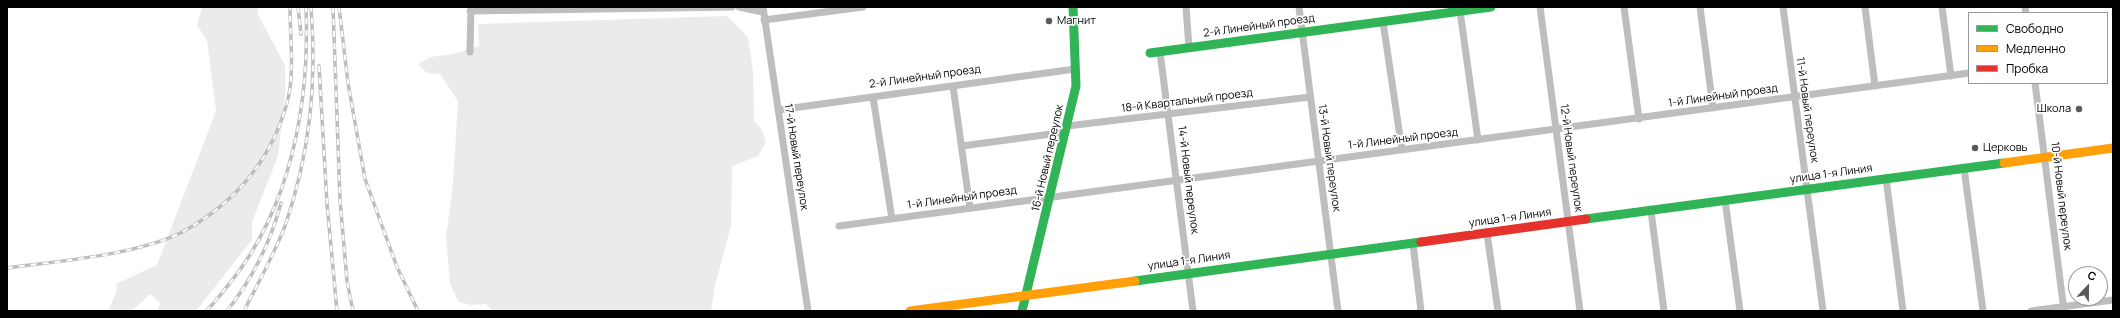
<!DOCTYPE html>
<html>
<head>
<meta charset="utf-8">
<style>
	body { margin:0 }
	#map { position:relative; width:2120px; height:318px; overflow:hidden; background:#fff; font-family:Manrope,sans-serif }
	canvas { display:block }
	.frame { position:absolute; inset:0; border:8px solid #000; pointer-events:none }
	.legend { position:absolute; left:1968px; top:12px; width:140px; height:72px; box-sizing:border-box; background:#fff; border:1px solid #999; margin:0; padding:5px 7px; list-style:none; font-size:12px; color:#000 }
	.legend li { display:flex; align-items:center; gap:8px; height:20px }
	.legend b { width:20px; border:1px solid #999 }
	.north { position:absolute; left:2068px; top:266px; width:40px; height:40px; box-sizing:border-box; background:#fff; border:1px solid #999; border-radius:50%; rotate:22deg; font-size:11px; font-weight:700; line-height:16px; text-align:center; color:#000 }
	.north::after { content:''; display:block; margin:auto; width:14px; height:18px; background:#595959; clip-path:polygon(50% 0,100% 100%,50% 72%,0 100%) }
</style>
</head>
<body>
<div id="map">
<canvas width="2120" height="318"></canvas>
<div class="frame"></div>
<ul class="legend">
<li><b style="height:5px;background:#30b455"></b>Свободно</li>
<li><b style="height:5px;background:#ff9f0a"></b>Медленно</li>
<li><b style="height:5px;background:#e5322d"></b>Пробка</li>
</ul>
<div class="north">С</div>
</div>
<script>
const ctx = document.querySelector('canvas').getContext('2d');
ctx.lineJoin = 'round';
function fillPath(path, color) { ctx.fillStyle = color; ctx.fill(path, 'evenodd'); }
function strokePath(path, color, width, dash) { ctx.strokeStyle = color; ctx.lineWidth = width; ctx.lineCap = dash ? 'butt' : 'round'; ctx.setLineDash(dash || []); ctx.stroke(path); }
function write(font, color, halo, rows, align = 'center') {
  ctx.font = font + ' Manrope,sans-serif'; ctx.lineWidth = 3.5; ctx.setLineDash([]); ctx.textBaseline = 'middle'; ctx.strokeStyle = halo; ctx.fillStyle = color; for (const [text, x, y, turn = 0] of rows) {
    ctx.save(); ctx.translate(x, y); ctx.rotate((+turn || 0) * Math.PI / 180); ctx.textAlign = isNaN(turn) ? turn : align; if (halo) ctx.strokeText(text, 0, 0); ctx.fillText(text, 0, 0); ctx.restore();
  }
}
fillPath(new Path2D(`
	M202 7H258V15L285 65V93L278 156 252 222V240L196 311H158L160 303 150 294 132 311H108L117 291 116 284 157 265 216 111 207 40 197 25Z
	M727 16 748 37 753 71 754 121 762 130 766 142 758 156 732 166 731 226 715 285 711 311H492L486 304 470 305 458 301 450 283 446 237 453 183 458 101 440 74 427 73 418 64 431 57 452 54 479 46 478 24Z`), '#ebebeb');
strokePath(new Path2D(`
	M739 7 763 12
	M763 7 808 311
	M1186 7 1189 48
	M1299 7 1338 311
	M1540 7 1580 311
	M1624 7 1639 119
	M1700 7 1713 108
	M1783 7 1823 311
	M1865 7 1875 86
	M1942 7 1951 76
	M2025 7 2026 13
	M470 11 732 7
	M1460 11 1478 140
	M764 20 863 7
	M1383 22 1402 150
	M470 52 471 7
	M1160 52 1193 311
	M2035 83 2064 311
	M953 86 970 208
	M873 97 892 219
	M778 110 1075 69
	M1067 126 1310 97
	M962 146 1066 132
	M1964 168 1983 311
	M1886 178 1903 311
	M1725 200 1740 311
	M1651 211 1664 311
	M839 226 1969 73
	M1487 233 1498 311
	M1413 244 1421 311
	M2031 311 2113 300`), '#bebebe', 7);
strokePath(new Path2D(`
	M1150 53 1491 7
	M1586 219 2004 163
	M1135 281 1421 242
	M1022 311 1076 86 1073 7`), '#30b455', 9);
strokePath(new Path2D(`
	M2004 163 2113 148
	M910 311 1135 281`), '#ff9f0a', 9);
strokePath(new Path2D(`
	M1421 242 1586 219`), '#e5322d', 9);
const rail = new Path2D(`
	M298 7 301 34
	M333 7 340 200 347 281 353 311
	M339 7 348 83 365 179 397 267 418 311
	M319 66 327 204 337 311
	M7 268C59 261 141 255 186 230 237 201 271 160 287 103 295 75 290 37 290 7
	M206 311C215 303 222 292 230 283 291 207 310 103 306 7
	M227 311C253 278 270 244 281 203
	M244 311C258 283 274 255 285 226 310 153 317 84 311 7`);
strokePath(rail, '#bebebe', 3.5);
strokePath(rail, '#fff', 2, [6]);
for (const [x, y, r, color] of [
	[1049,21,4,"#595959"],
	[2079,109,4,"#595959"],
	[1975,148,4,"#595959"]
]) { const dot = new Path2D(); dot.arc(x, y, r, 0, 2 * Math.PI); ctx.fillStyle = color; ctx.fill(dot); strokePath(dot, '#fff', 1.5); }
write('11px', '#000', '#fff', [
	["Магнит",1057,21],
	["Школа",2071,109,"right"],
	["Церковь",1983,148]
], 'left');
write('11px', '#000', '#fff', [
	["2-й Линейный проезд",1259,26,-8],
	["2-й Линейный проезд",925,77,-8],
	["1-й Линейный проезд",1723,96,-8],
	["18-й Квартальный проезд",1187,101,-7],
	["11-й Новый переулок",1807,110,82],
	["1-й Линейный проезд",1403,139,-7],
	["17-й Новый переулок",796,157,81],
	["16-й Новый переулок",1048,158,-77],
	["13-й Новый переулок",1329,158,82],
	["12-й Новый переулок",1571,158,82],
	["улица 1-я Линия",1831,174,-8],
	["14-й Новый переулок",1188,180,83],
	["10-й Новый переулок",2061,196,83],
	["1-й Линейный проезд",962,198,-8],
	["улица 1-я Линия",1510,218,-8],
	["улица 1-я Линия",1189,261,-8]
]);
</script>
</body>
</html>
